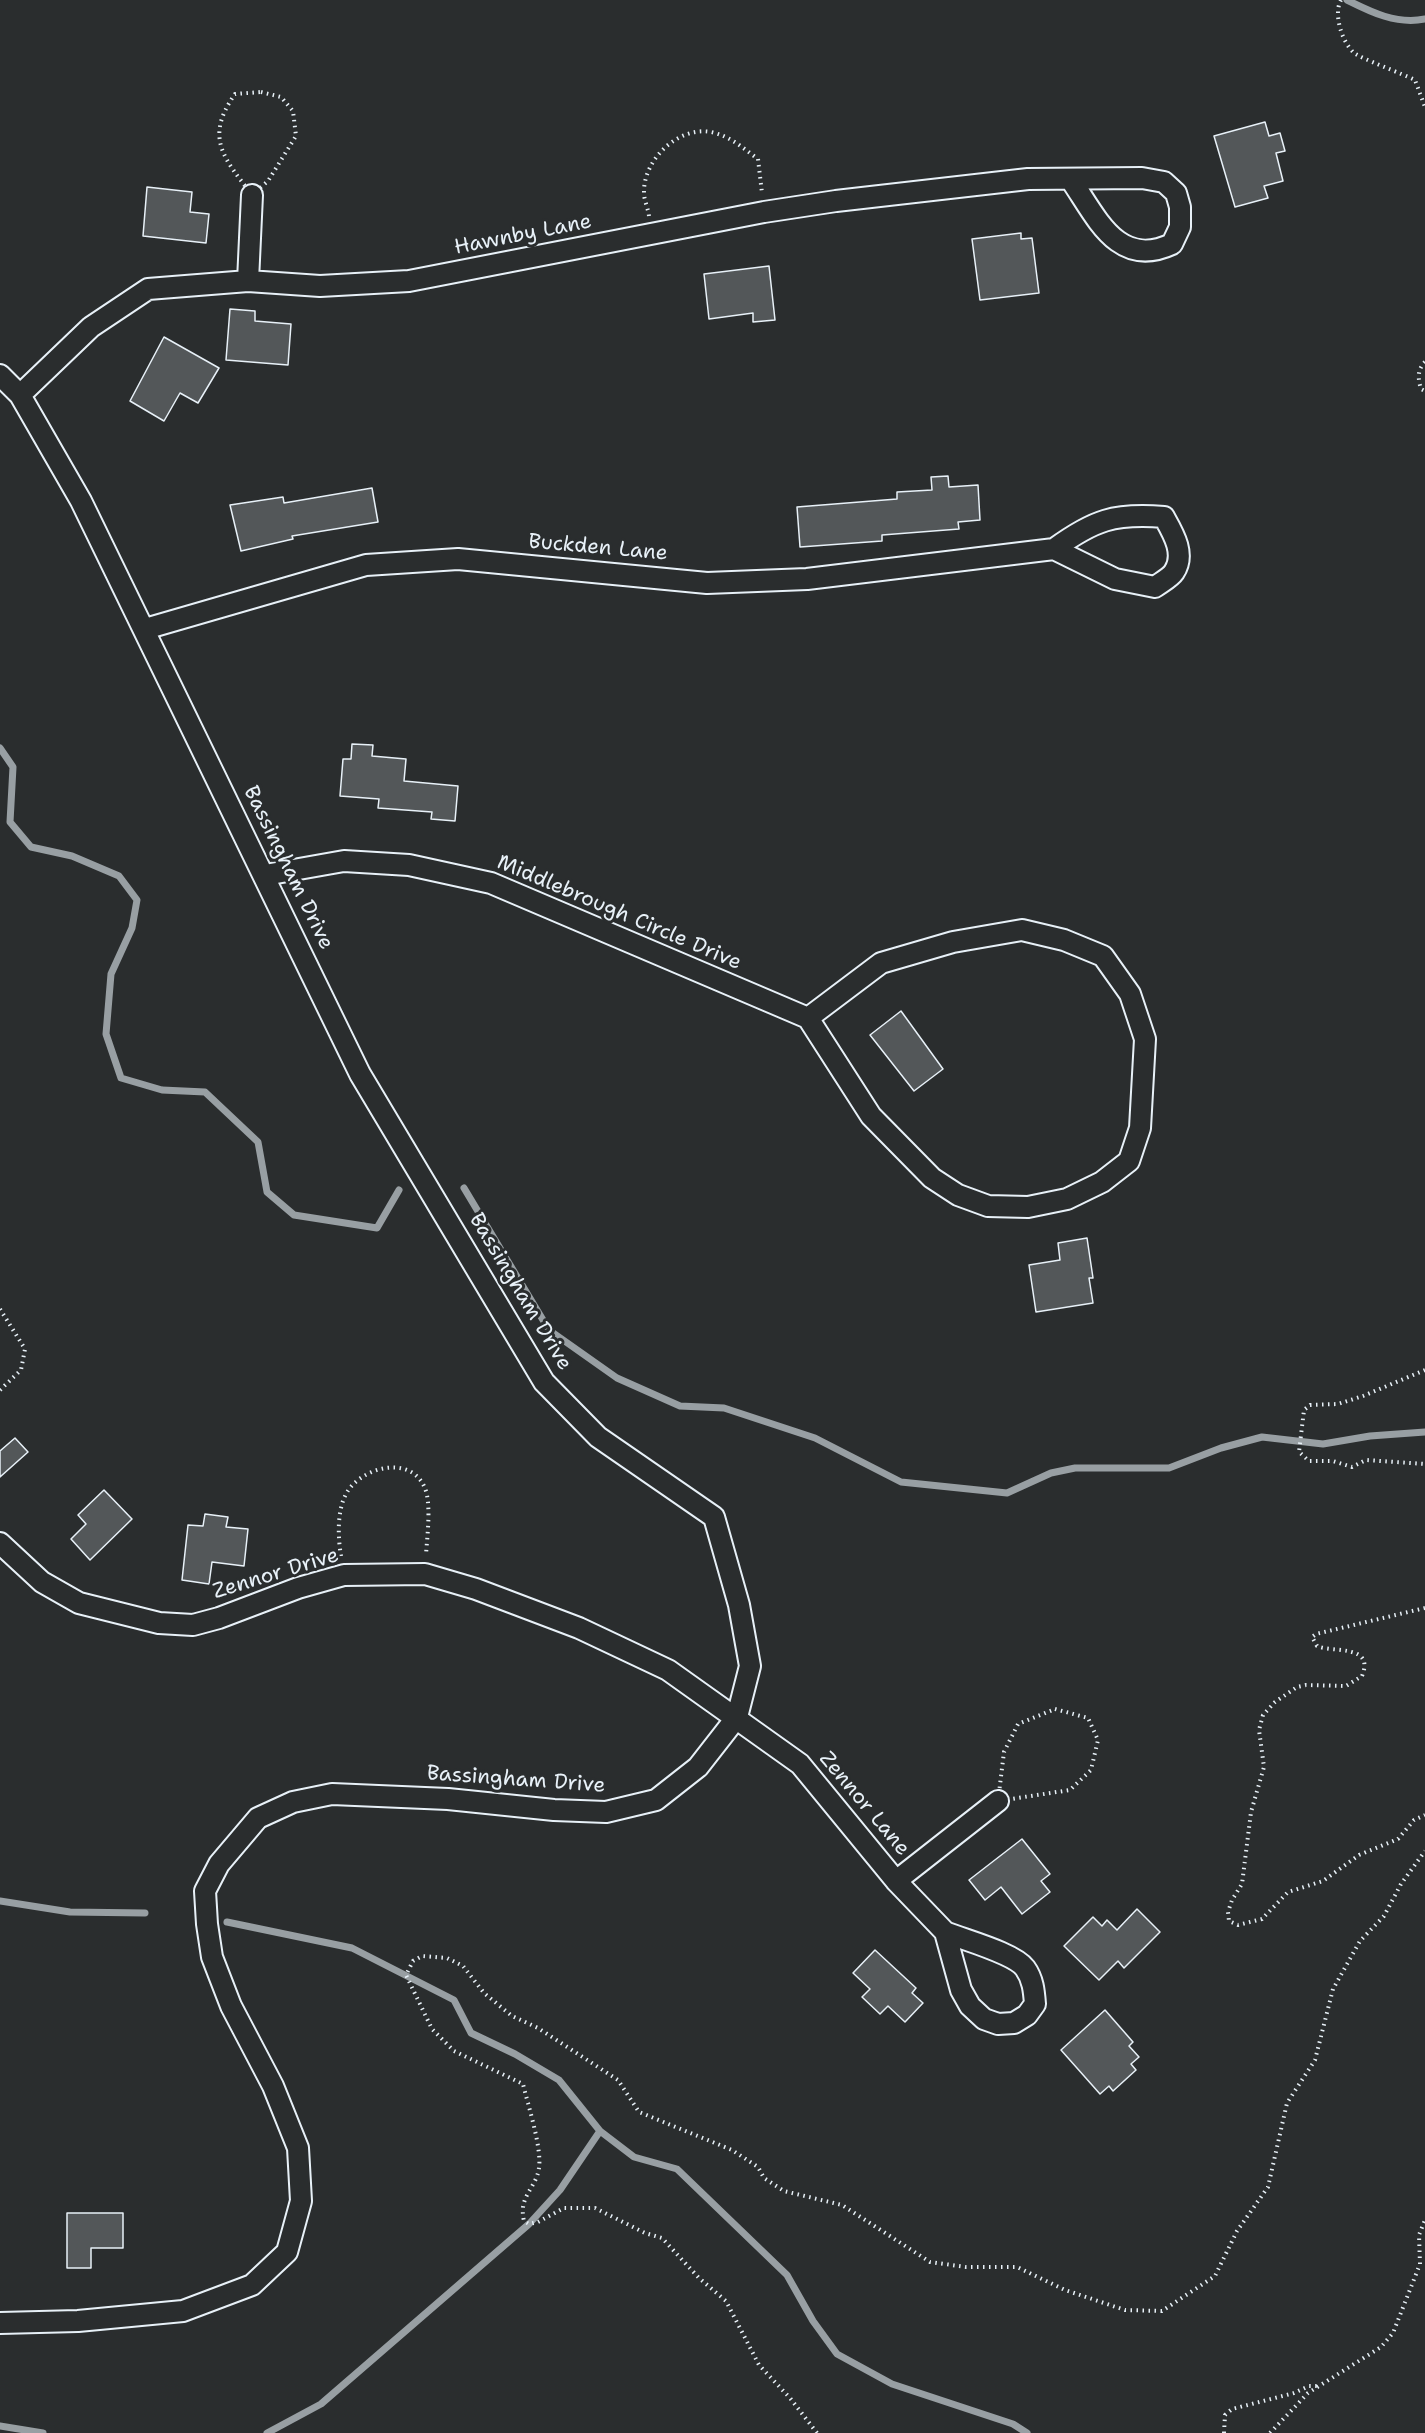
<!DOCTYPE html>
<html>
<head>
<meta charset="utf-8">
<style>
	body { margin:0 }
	canvas { display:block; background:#2a2d2e }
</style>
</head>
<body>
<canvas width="1425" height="2433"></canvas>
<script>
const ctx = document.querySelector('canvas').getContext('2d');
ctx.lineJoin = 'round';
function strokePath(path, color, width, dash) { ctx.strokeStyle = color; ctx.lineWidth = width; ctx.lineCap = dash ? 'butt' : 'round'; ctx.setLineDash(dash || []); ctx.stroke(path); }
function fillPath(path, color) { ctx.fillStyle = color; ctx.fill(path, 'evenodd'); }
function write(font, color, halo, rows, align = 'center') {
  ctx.font = font + ' "Shantell Sans",sans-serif'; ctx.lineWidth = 6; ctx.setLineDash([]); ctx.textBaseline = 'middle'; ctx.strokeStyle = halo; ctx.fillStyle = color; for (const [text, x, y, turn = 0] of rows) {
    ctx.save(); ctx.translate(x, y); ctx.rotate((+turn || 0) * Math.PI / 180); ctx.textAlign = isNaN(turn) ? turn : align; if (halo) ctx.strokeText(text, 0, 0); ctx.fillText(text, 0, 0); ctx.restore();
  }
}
strokePath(new Path2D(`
	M1347 0C1371 12 1397 25 1425 19
	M0 748 13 767 10 822 31 847 72 856 119 876 137 900 132 928 111 974 106 1034 121 1078 162 1090 205 1092 258 1142 267 1192 294 1215 377 1228 399 1190
	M464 1188 549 1330 617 1378 680 1406 724 1408 815 1438 901 1482 1007 1493 1051 1473 1075 1468H1169L1221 1448 1262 1437 1323 1444 1370 1436 1425 1432
	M0 1901 70 1912 145 1913
	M227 1922 352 1948 454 2000 471 2033 515 2054 559 2080 600 2131 634 2157 677 2169 787 2275 813 2321 837 2354 892 2384 1013 2424 1027 2433
	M0 2426 43 2433
	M267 2433 321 2404 529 2224 560 2190 600 2131`), '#989fa3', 7);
const building = new Path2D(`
	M1265 122 1269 136 1280 133 1285 151 1276 153 1283 181 1264 186 1268 198 1235 207 1214 136Z
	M147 187 192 192 190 212 209 214 206 243 143 236Z
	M1021 233V239L1032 238 1039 293 980 300 972 239Z
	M769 266 775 320 753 322V313L709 319 704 274Z
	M230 309 255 311V321L291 324 288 365 226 360Z
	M164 337 219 368 198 403 180 393 164 421 130 401Z
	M948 476 949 487 978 485 980 520 958 522 959 529 882 535V541L800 547 797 507 897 499V492L932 490 931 477Z
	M372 488 378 522 292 536 293 539 241 551 230 505 283 497 284 503Z
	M352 744 373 745 372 756 406 759 404 781 458 786 455 821 431 819 432 812 378 808 379 799 340 796 343 759H351Z
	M901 1011 943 1069 914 1091 870 1035Z
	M1087 1238 1093 1278H1089L1093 1303 1036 1312 1029 1265 1060 1260 1058 1243Z
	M15 1438 28 1452 0 1477V1451Z
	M104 1490 132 1519 90 1560 71 1539 86 1524 78 1515Z
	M205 1514 228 1517 226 1527 248 1529 244 1566 212 1562 209 1584 182 1580 188 1525 203 1526Z
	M1022 1839 1050 1874 1041 1881 1050 1892 1022 1914 1001 1887 985 1900 969 1880Z
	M1137 1909 1160 1932 1124 1968 1118 1961 1099 1980 1064 1946 1093 1917 1102 1926 1107 1920 1117 1930Z
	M875 1950 916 1988 912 1993 923 2003 905 2022 888 2006 880 2014 862 1997 870 1989 853 1973Z
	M1105 2010 1133 2042 1129 2046 1139 2057 1131 2064 1136 2070 1113 2091 1109 2086 1100 2094 1061 2050Z
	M67 2213H123V2248H91V2268H67Z`);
fillPath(building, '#535759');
strokePath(building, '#e8f1f8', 1.5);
const street = new Path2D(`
	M248 281 252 195
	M0 375 20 395 81 501 360 1074 544 1382 598 1437 714 1517 739 1605 750 1666 737 1717 698 1767 656 1800 606 1812 554 1810 448 1799 332 1794 293 1802 258 1818 219 1864 205 1891 207 1924 212 1957 231 2006 273 2086 298 2148 301 2201 287 2252 252 2285 183 2311 78 2321 0 2323
	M20 395 91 327 148 289 248 281 320 286 409 281 764 212 836 201 1028 179 1142 178 1164 182 1176 193 1180 207V227L1172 244C1118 269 1097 218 1071 180
	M145 629 366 565 458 559 707 583 807 579 1054 549 1115 579 1155 587C1160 583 1170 578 1174 572 1186 554 1173 533 1164 517 1114 513 1094 520 1054 549
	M265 875 344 861 409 865 491 883 808 1018
	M1022 930 1064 940 1103 956 1130 994 1145 1039 1140 1128 1129 1161 1102 1182 1067 1199 1028 1207 988 1206 958 1195 932 1178 871 1116 808 1018 881 963 953 942Z
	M0 1543 42 1582 79 1603 159 1623 193 1625 219 1618 298 1588 344 1575 425 1574 476 1589 579 1628 668 1670 800 1764 896 1881 945 1932 961 1990 970 2006 984 2019 998 2024 1014 2023 1027 2015 1035 2004C1034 1991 1033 1979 1025 1968 1014 1953 964 1940 945 1932
	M896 1881 998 1801`);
strokePath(street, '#e8f1f8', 24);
strokePath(new Path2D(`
	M1341 0C1333 14 1342 42 1354 53 1360 58 1403 74 1415 80L1425 107
	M261 92 281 97 293 111 296 136 268 181 252 195C224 158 204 138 235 94Z
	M649 216C648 208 644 200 644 193 643 160 678 126 711 132 730 136 743 148 758 159L762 193
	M1425 362C1417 370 1418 379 1421 389L1425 391
	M0 1309 25 1349 21 1370 0 1390
	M1425 1370 1363 1396 1338 1404 1310 1405 1304 1410 1299 1452 1309 1461H1333L1352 1467 1366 1460 1425 1464
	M341 1556C338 1538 337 1513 345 1496 357 1469 408 1453 424 1486 432 1502 427 1537 426 1555
	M1425 1608 1316 1634 1312 1637 1317 1646C1333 1653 1375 1644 1362 1676L1346 1686 1306 1685 1297 1687 1275 1702 1263 1715 1259 1730 1264 1767 1251 1812 1242 1884 1232 1900 1228 1912 1229 1921 1238 1925 1262 1919 1288 1892 1323 1881 1359 1855 1398 1839 1414 1820 1425 1815
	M1055 1709 1088 1718 1098 1740 1091 1770 1070 1790 998 1801 1004 1752 1018 1724Z
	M817 2433 790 2398 759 2365 726 2301 699 2278 662 2238 645 2233 595 2208H564L538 2222 529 2224 524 2221C518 2196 536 2189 539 2168 542 2148 528 2105 523 2084L454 2051 432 2029 406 1975 413 1961 422 1956 447 1958 463 1966 484 1993 512 2016 538 2028 618 2080 639 2112 732 2150 758 2167 764 2178 784 2191 842 2205 930 2262 966 2267H1017L1065 2290 1125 2310 1162 2311 1215 2276 1237 2231 1268 2187 1287 2103 1315 2060 1333 1989 1360 1941 1384 1916 1401 1884 1425 1851
	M1224 2433 1225 2415 1232 2409 1294 2393 1309 2386H1320
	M1270 2433 1308 2393 1381 2347 1393 2333 1420 2264 1419 2235 1425 2220`), '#e8f1f8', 4, [1.5, 4.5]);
strokePath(street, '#2a2d2e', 20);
write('21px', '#e8f1f8', '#2a2d2e', [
	["Hawnby Lane",523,235,-11],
	["Buckden Lane",598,548,5],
	["Bassingham Drive",288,868,64],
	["Middlebrough Circle Drive",619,913,23],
	["Bassingham Drive",520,1292,59],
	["Zennor Drive",276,1574,-17],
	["Bassingham Drive",516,1780,4],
	["Zennor Lane",864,1804,50]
]);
</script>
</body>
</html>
